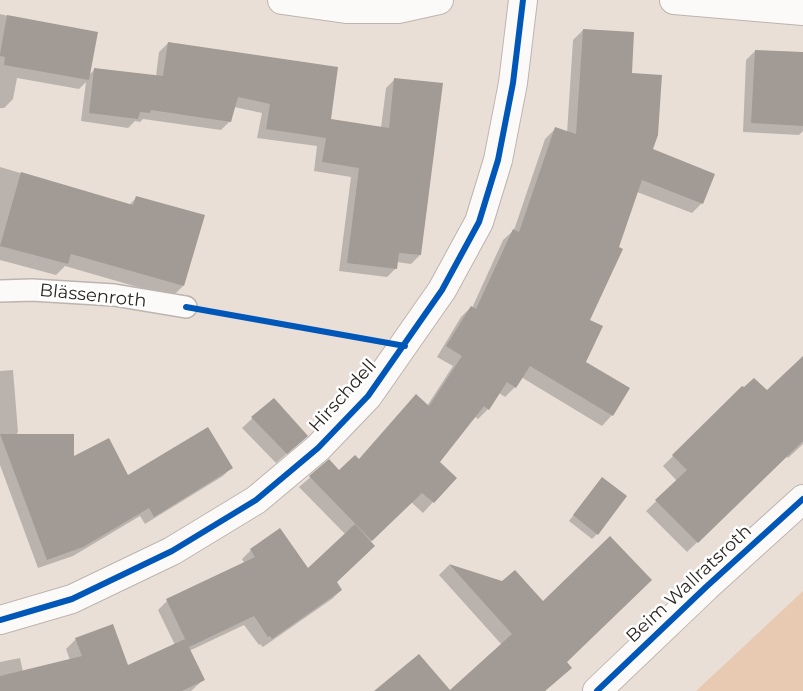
<!DOCTYPE html>
<html>
<head>
<meta charset="utf-8">
<style>
	body { margin:0 }
	canvas { display:block; background:#e9dfd7 }
</style>
</head>
<body>
<canvas width="803" height="691"></canvas>
<script>
const ctx = document.querySelector('canvas').getContext('2d');
ctx.lineJoin = 'round';
function fillPath(path, color) { ctx.fillStyle = color; ctx.fill(path, 'evenodd'); }
function strokePath(path, color, width, dash) { ctx.strokeStyle = color; ctx.lineWidth = width; ctx.lineCap = dash ? 'butt' : 'round'; ctx.setLineDash(dash || []); ctx.stroke(path); }
function write(font, color, halo, rows, align = 'center') {
  ctx.font = font + ' Montserrat,sans-serif'; ctx.lineWidth = 5; ctx.setLineDash([]); ctx.textBaseline = 'middle'; ctx.strokeStyle = halo; ctx.fillStyle = color; for (const [text, x, y, turn = 0] of rows) {
    ctx.save(); ctx.translate(x, y); ctx.rotate((+turn || 0) * Math.PI / 180); ctx.textAlign = isNaN(turn) ? turn : align; if (halo) ctx.strokeText(text, 0, 0); ctx.fillText(text, 0, 0); ctx.restore();
  }
}
fillPath(new Path2D(`
	M803 591V691H696Z`), '#e8cab3');
fillPath(new Path2D(`
	M0 14 25 20 89 75 95 69 156 76 159 52 168 43 330 120 381 128 386 88 395 79 420 255 411 264 397 262 396 268 387 277 339 271 351 177 314 171 317 146 257 138 262 113 234 107 230 121 221 130 143 119 140 122 135 121 128 128 81 121 86 82 79 89 17 78 13 99 4 108H0Z
	M583 30 630 75 652 150 702 203 692 213 637 192 589 320 584 363 628 389 612 415 602 426 521 377 515 387 505 397 499 393 488 409 478 419 474 416 438 462 433 502 423 513 411 502 370 542 335 582 341 590 332 599 263 647 260 644 259 645 244 625 189 651 203 680 191 691H0V662L20 658 23 672 70 660 66 649 76 639 128 667 175 645 158 610 167 601 245 564 242 559 251 550 280 530 307 569 346 535 299 487 329 461 339 472 358 460 427 406 453 366 437 357 461 317 471 307 472 308 503 240 514 230 545 139 555 129 567 133 573 40Z
	M755 51 803 53V131L799 135 743 132 746 60Z
	M0 167 129 205 136 198 183 286 172 297 65 266 56 275 0 260Z
	M803 357V444L788 458 786 456 687 552 646 511 677 481 663 466 742 387 767 392Z
	M13 370 18 432 16 435 73 458 128 477 232 467 223 476 145 524 140 516 73 556 38 568 0 465V371Z
	M273 399 296 446 276 463 242 428Z
	M602 478 597 534 592 539 569 521Z
	M449 565 502 583 565 663 545 691H450L502 645 439 575Z`), '#0003');
fillPath(new Path2D(`
	M7 15 98 32 89 80 4 65 5 57 0 56V54Z
	M583 29 634 32 632 73 662 75 658 135 653 149 715 174 703 204 642 180 619 247 623 249 590 320 603 326 586 362 630 388 613 416 530 366 516 388 507 382 489 410 484 406 440 462 457 478 434 503 422 493 372 541 309 476 329 459 339 470 355 455 359 459 416 394 429 406 462 356 446 346 471 306 476 309 513 229 519 232 555 127 576 134Z
	M168 42 338 67 331 119 389 128 394 78 443 83 421 255 399 253 397 269 347 263 359 168 322 162 326 138 266 129 270 104 238 97 231 122 151 110 150 113 140 112 138 119 89 113 94 68 163 76Z
	M755 50 803 52V126L751 123Z
	M21 172 133 205 136 196 205 215 184 286 71 254 68 264 0 246Z
	M803 356V441L698 543 655 500 687 470 672 455 742 386 744 387 754 378 767 390Z
	M274 398 308 436 287 454 251 417Z
	M208 427 233 468 154 517 149 508 83 547 47 560 0 434H74V456L109 438 128 475Z
	M602 477 627 496 598 535 573 515Z
	M355 524 375 546 337 582 342 590 272 639 270 636 268 637 254 616 189 647 166 599 255 557 250 549 280 528 308 568Z
	M610 536 652 580 567 662 572 668 545 691H374L419 654 450 690 512 634 449 564 502 581 515 570 543 601Z
	M113 624 128 665 185 639 205 680 182 691H0V676L82 656 75 638Z`), '#a29a94');
const lane = new Path2D(`
	M0 291 32 290 114 295 186 307`);
const street = new Path2D(`
	M282 0 346 9H398L439 0
	M674 0 803 11
	M0 620 72 599 172 551 256 500 318 448 368 396 442 290 479 222 498 160 513 83 523 0
	M597 691 706 587 803 499`);
strokePath(lane, '#bcb4ae', 24);
strokePath(street, '#bcb4ae', 30);
strokePath(lane, '#fcfaf9', 21);
strokePath(street, '#fcfaf9', 28);
strokePath(new Path2D(`
	M186 307 405 346
	M0 620 72 599 172 551 256 500 318 448 368 396 442 290 479 222 498 160 513 83 523 0
	M597 691 706 587 803 499`), '#0057b8', 6);
write('18px', '#2c2520', '#fff', [
	["Blässenroth",93,296,6],
	["Hirschdell",343,396,-48],
	["Beim Wallratsroth",689,584,-43]
]);
</script>
</body>
</html>
